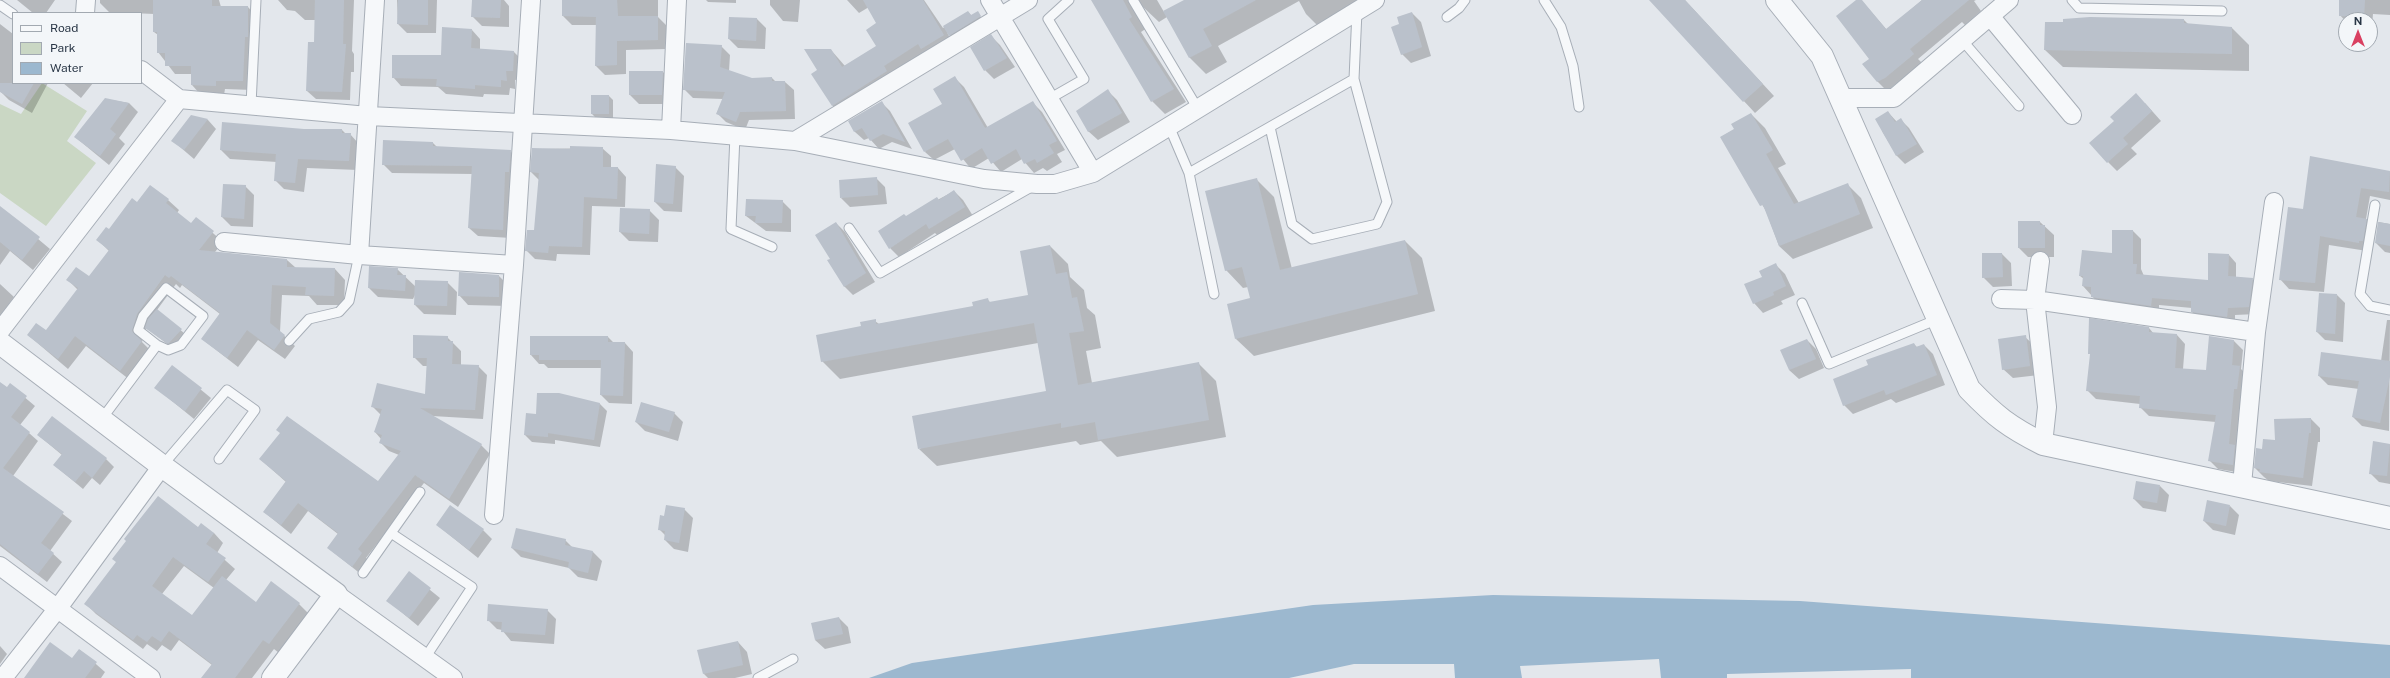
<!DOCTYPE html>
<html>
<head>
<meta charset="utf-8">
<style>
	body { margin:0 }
	#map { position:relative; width:2390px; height:678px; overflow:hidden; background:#e3e7ec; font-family:"Public Sans",sans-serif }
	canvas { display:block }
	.legend { position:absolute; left:12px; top:12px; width:130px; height:72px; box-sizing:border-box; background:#f3f6f9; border:1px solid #a2a9b1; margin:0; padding:5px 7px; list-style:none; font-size:12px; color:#293646 }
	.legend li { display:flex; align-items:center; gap:8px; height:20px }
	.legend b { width:20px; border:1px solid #a2a9b1 }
	.north { position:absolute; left:2338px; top:12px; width:40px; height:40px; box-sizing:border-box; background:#f3f6f9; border:1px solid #a2a9b1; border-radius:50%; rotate:0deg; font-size:11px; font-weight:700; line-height:16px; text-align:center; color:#293646 }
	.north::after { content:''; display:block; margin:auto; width:14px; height:18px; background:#d94061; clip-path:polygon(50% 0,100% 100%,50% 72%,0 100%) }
</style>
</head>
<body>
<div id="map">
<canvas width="2390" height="678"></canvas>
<ul class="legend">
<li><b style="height:5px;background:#f6f8fa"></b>Road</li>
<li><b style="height:11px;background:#cad7c4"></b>Park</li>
<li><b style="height:11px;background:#9cb8cf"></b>Water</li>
</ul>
<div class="north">N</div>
</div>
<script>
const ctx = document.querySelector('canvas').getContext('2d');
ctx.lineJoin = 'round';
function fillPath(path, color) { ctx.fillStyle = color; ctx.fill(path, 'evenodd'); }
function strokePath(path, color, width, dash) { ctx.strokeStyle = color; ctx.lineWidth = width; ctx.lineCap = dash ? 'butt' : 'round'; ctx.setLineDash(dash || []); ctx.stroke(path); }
fillPath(new Path2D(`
	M42 83 87 111 67 141 96 163 46 226 0 193V104L21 114Z`), '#cad7c4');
fillPath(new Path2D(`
	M1493 595 1800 601 2390 645V678H869L912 663 1313 605Z`), '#9cb8cf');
fillPath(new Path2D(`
	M1659 659 1661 678H1522L1520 666Z
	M1354 664H1454L1455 678H1289Z
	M1911 669V678H1727V674Z`), '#e3e7ec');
fillPath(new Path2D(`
	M17 0H55L46 13H33Z
	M100 0H219L221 7H248L256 16 252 90 225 89 224 95 200 94 192 85V74H175L158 52V35L154 32V14L109 12 100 3Z
	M278 0H354L352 51 354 54V72H351L350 100 316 99 307 91 315 43 316 20H305L295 11 287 10Z
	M397 0H437L436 33H407L398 24Z
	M473 0H504L509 6V27L482 26 472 16Z
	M563 0H658V17L667 26V49L626 50V74L605 75 596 66 597 25H572L563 16Z
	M706 0H736V3L708 2Z
	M770 0H800L798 22 783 21 770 5Z
	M847 0H878L879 1 859 13Z
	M893 0H924L943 28 968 12 972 16 977 13 986 22 958 44 947 32 954 46 843 117 833 106 813 74 819 71 831 50 845 66 877 47 878 24Z
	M1092 0H1157L1164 12 1186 0H1357L1361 8 1322 30 1306 14 1299 1 1218 46 1227 62 1206 74 1190 58 1167 17 1159 22 1143 7 1139 14 1147 28 1141 32 1186 102 1165 114 1152 101Z
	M1650 0H1685L1774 96 1755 113Z
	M1858 0H1861L1868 8 1887 30 1922 0H1976L1974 1 1981 11 1965 25 1962 22 1918 59 1922 63 1887 91 1877 81Z
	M2340 0H2390V15L2373 14 2372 26 2370 25V20L2346 22 2340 15Z
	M1412 13 1421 22 1431 56 1411 63 1402 54 1400 24Z
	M730 18 757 19 766 28 765 49 738 48 729 39Z
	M2184 20 2188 24 2232 28 2249 45V71L2063 67 2045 50 2064 23Z
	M0 24 13 34V83H48L32 113 9 100 0 91Z
	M472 30 480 39V50L514 52 523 61 521 79 515 80V89L510 88 509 95 484 94 483 97 446 94 438 87 401 86 393 77 442 56Z
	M991 36 1000 45 1015 67 994 79 985 70Z
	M721 46 730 55 729 71 751 79 772 78 776 82H785L794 90 795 119 749 120 745 130 726 122 717 113 723 99 693 98 684 89Z
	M630 72H663L672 81 671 104H639L630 95Z
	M955 78 964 87 988 128 1033 103 1042 112 1065 150 1057 154 1062 162 1047 171 1043 168 1034 173 1022 159 1001 172 989 158 971 169 955 149 934 160 925 152Z
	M63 83H93L81 98Z
	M1108 91 1117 100 1130 122 1098 140 1088 131Z
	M609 96 613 100V118H596L592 114Z
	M106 99 129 103 138 112 119 138 125 144 109 165 75 137Z
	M881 102 890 111 912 149 892 142 879 149 869 138 864 140 855 132 849 122Z
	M2145 103 2161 121 2131 148 2137 154 2117 171 2108 162 2115 121Z
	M1888 112 1897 122 1901 120 1909 128 1924 152 1905 164 1897 156 1882 131Z
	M1751 114 1765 128 1786 164 1778 168 1799 203 1847 184 1861 198 1873 228 1793 259 1779 246 1766 211 1721 137 1735 129Z
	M191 116 208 120 216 129 194 159 173 141Z
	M304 130H342L346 134H350L359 144 358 170 307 168 304 192 284 189 275 180 277 162 230 159 221 150Z
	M433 143 437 147 510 151 519 160 511 238 478 236 469 228 472 174 392 173 383 164Z
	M602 148 611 156V168H618L626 177 625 207 592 206 590 255 557 254 556 261 535 259 526 250 535 231 539 180 531 172 533 149Z
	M2311 157 2390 172V200L2370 196 2366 219 2375 229 2367 251 2329 245 2324 292 2289 289 2280 279 2304 210Z
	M675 167 684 176 682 212 664 211 655 202Z
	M876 178 885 187 887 204 850 207 841 198Z
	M1256 179 1274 197 1292 269 1405 241 1422 258 1435 311 1254 356 1236 339 1251 299 1248 287 1243 288 1226 270Z
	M245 186 254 195 253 227 231 226 222 217Z
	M954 191 963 200 973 216 939 237 935 233 899 257 890 248 906 217Z
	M168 200 179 210 177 213 191 224 196 218 223 242 215 252 287 260 296 268 335 269 345 280 344 305H317L309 296 282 295 280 332 295 346 285 359 258 340 238 367 202 339 220 314 182 285 180 288 176 284 157 310 191 339 178 352 146 328 142 342 152 352 130 380 86 346 68 369 28 335 46 331 78 290 68 280 89 278 109 251 98 240 137 203Z
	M782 201 791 210V232L766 231 746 216Z
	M0 207 50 249 33 270 10 251 0 265Z
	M649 210 659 220 658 242 629 241 620 232Z
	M2040 222 2054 235V257H2028L2019 248Z
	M2379 222 2390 224V253L2385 252 2376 243Z
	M836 223 845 232 875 282 853 295 844 286Z
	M2133 231 2141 239V269L2144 276 2209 281 2229 255 2236 263V277L2252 279 2260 287 2257 314 2235 315V325L2200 320 2192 312V308L2159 305V314L2100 305 2083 286 2084 279 2080 276 2113 254Z
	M1050 246 1068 264 1070 277 1084 290 1087 308 1095 315 1101 348 1086 351 1092 383 1198 363 1216 381 1226 437 1117 457 1101 441 1080 445 1076 441 937 466 919 449 1047 392 1038 343 840 379 822 361 862 327 875 321 879 324 974 307 988 300 991 303 1029 296Z
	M2002 254 2011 263 2012 286 1993 287 1983 277Z
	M1776 265 1785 274 1795 295 1781 301 1783 304 1763 313 1754 303 1763 277Z
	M397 269 416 287 447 282 457 292 456 315 424 314 415 305V295L413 299 378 297 369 288Z
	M499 276 508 285V306L468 305 459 295Z
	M0 284 14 297 0 316Z
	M2337 295 2345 303 2343 342 2325 340 2317 332Z
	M2387 320H2390L2389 431 2362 426 2353 417 2359 389 2328 385 2319 376 2381 361Z
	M2149 328 2154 334 2177 335 2185 344 2183 369 2207 371 2210 337 2234 341 2243 350 2241 369 2248 376 2242 473 2218 469 2210 461 2216 422 2149 416 2140 407V404L2096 399 2087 390 2091 355 2089 353Z
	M447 337 461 351V366H478L487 375 483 419 432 416 481 445 490 454 458 507 424 483 366 558 371 563 362 575 328 548 338 534 308 511 291 534 264 512 286 482 260 459 379 482 399 455 389 451 380 442 381 439 375 432 381 415 372 406 426 396 427 366H423L414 357Z
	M531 337H608L614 343H625L633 352 632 404 609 403 601 395 602 368H548L544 364H539L531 355Z
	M2025 337 2035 346 2039 375 2013 378 2003 369Z
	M1807 340 1816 349 1824 368 1799 379 1789 370Z
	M1914 344 1917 347 1924 345 1933 354 1945 385 1896 403 1891 399 1853 414 1844 405 1869 366Z
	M172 366 211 398 194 419 156 388Z
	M0 384 7 389 10 385 35 406 20 425 38 441 13 476 72 521 50 551 62 562 47 582 0 546Z
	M600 404 607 411 600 447 555 440V444L532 442 525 435 536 415Z
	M674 413 683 422 678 441 645 431 636 422Z
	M2311 419 2320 428V442H2318L2312 486 2269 481 2264 477 2255 468 2276 441Z
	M38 435 106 459 114 467 100 485 92 478 83 489 54 465 62 455Z
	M2374 442 2390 445V484L2379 482 2370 473Z
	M2160 486 2169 495 2166 512 2143 508 2134 499Z
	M2230 506 2239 515 2235 535 2213 530 2204 521Z
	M684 509 693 518 688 552 674 549 665 540 666 536 659 529 665 517Z
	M437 525 483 530 492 539 478 558Z
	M198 528 214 533 223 543 217 553 235 569 226 580 256 603 299 604 309 614 279 653 274 649 252 678H202L212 665 179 640 171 651 162 645 157 651 147 644 143 649 96 614 86 604ZM184 566 214 588 192 616 162 594Z
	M565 540 573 548 593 552 602 561 597 581 578 577 569 568 521 557 512 548Z
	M409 573 440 598 418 626 388 601Z
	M547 610 556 619 554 644 511 641 502 630 497 629 488 620Z
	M839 618 848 627 851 643 825 649 815 640Z
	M738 642 747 652 752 674 735 678H708L704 674 699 651Z
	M0 646 7 654 0 664Z
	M80 650 105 672 101 678H25L72 659Z`), '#0003');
fillPath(new Path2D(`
	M153 0H212V6H248V37H245L243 81H216V86L191 85V66H165V53H157V32H153Z
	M315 0H344L343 44H346L342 92 306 91 308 42H314Z
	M398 0H428V25L397 24Z
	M472 0H501L500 18 471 17Z
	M562 0H617L618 16H658V40L617 41V65L595 66 596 17 562 16Z
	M863 0H923L944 35 921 49 918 44 884 66 887 71 832 106 811 74 817 70 804 49H831L842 67 876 46 866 30 876 23Z
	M1091 0H1123L1132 17 1129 19 1174 89 1151 102Z
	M1184 0H1256L1203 29 1212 46 1189 58 1163 11Z
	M1649 0H1685L1763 84 1743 102Z
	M1856 0H1862L1886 29 1922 0H1969L1910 49 1914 54 1885 78 1877 82 1862 64 1869 59 1836 16Z
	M2339 0H2365L2364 17 2339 16Z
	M968 11 971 15 978 11 981 16 949 36 943 26Z
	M1412 12 1422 47 1401 55 1391 27 1399 24 1397 17Z
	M729 17 757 18 756 41 728 39Z
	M2090 17 2184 19V23L2232 27V54L2044 50 2045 22H2063V19Z
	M442 27 472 29 471 48 514 51 513 71H506L507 81 501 80V87L475 85V89L436 86 437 79 392 78V55H441Z
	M991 34 1007 58 984 71 970 47Z
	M686 43 722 45 720 67 752 78 772 77V81H785L786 111 740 112 736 122 716 114 725 92 683 90Z
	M629 71H663L662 95H629Z
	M955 76 985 128 1033 101 1057 141 1049 145 1054 153 1037 163 1035 159 1024 164 1016 149 991 164 982 148 961 161 948 139 924 152 908 123 942 104 933 89Z
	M0 83H34L22 104 0 92Z
	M1108 89 1122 113 1088 132 1076 111Z
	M2136 93 2152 111 2123 138 2128 144 2107 163 2089 143 2114 121 2110 117Z
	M591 95H609V114H591Z
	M105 98 129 103 110 129 116 134 100 156 74 137Z
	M882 101 905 142 883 134 870 141 862 128 854 132 848 121Z
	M1888 111 1895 122 1901 118 1917 144 1896 156 1875 119Z
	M1751 113 1773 150 1766 154 1794 204 1848 183 1860 214 1779 246 1763 205 1760 206 1720 137 1734 129 1731 124Z
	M191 115 208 119 184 150 171 141Z
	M222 122 304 129H342V133H351L349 161 298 159 295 183 274 181 276 154 220 150Z
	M383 140 433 142V146L511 150 509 172H505L503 230 468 228 472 166 382 165Z
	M570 146 603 147V167H618L617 199 584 197 582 247 549 246 548 253 525 251 527 230H534L539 173 530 172 532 148 570 149Z
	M2310 156 2390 171 2389 192 2361 188 2356 217 2367 219 2363 241H2359V243L2320 236 2315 283 2279 280 2288 207 2303 209Z
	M656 164 676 166 673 204 654 202Z
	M877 177 878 195 840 198 839 180Z
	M1257 178 1280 270 1405 240 1418 294 1235 339 1227 304 1250 298 1242 267 1225 271 1205 191Z
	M223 184 246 185 244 219 221 217Z
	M150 185 169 199 166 203 191 223 196 217 214 231 199 250 287 259V267L335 268 334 296 305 295 306 287 272 285 270 323 285 335 274 350 247 330 227 358 201 339 220 313 171 276 169 278 165 275 137 314 132 331 142 341 120 371 75 336 58 359 27 335 36 323 46 330 78 288 66 280 76 267 89 276 109 250 96 240 106 227 109 229 132 198 137 202Z
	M954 190 965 207 929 229 926 224 889 249 878 231 904 214 906 216 937 197 939 200Z
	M746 199 783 200 782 223H755L756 216H745Z
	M0 206 40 237 22 260 0 242Z
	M620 208 650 209 649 234 619 232Z
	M2018 221H2040V225H2045V248H2018Z
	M836 222 866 273 844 287 827 260 830 259 815 235Z
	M2378 222 2390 224V246L2375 243Z
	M2112 230H2133V264H2137L2136 274 2208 280V253L2229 254 2228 276 2253 278 2249 307 2228 308 2227 317 2191 312V301L2152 298 2151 306 2091 297V287L2082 286 2083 276H2079L2082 250 2112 253Z
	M1050 245 1056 274 1067 272 1072 298 1077 297 1084 331 1069 333 1078 385 1199 362 1209 420 1098 440 1095 422 1061 428V423L918 449 912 416 1046 391 1034 323 821 362 816 335 861 326 860 322 876 319V324L973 306 972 302 988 298 989 302 1028 295 1020 251Z
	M1982 253H2002L2003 277 1982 278Z
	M1776 263 1786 286 1773 292 1774 295 1753 304 1744 284 1762 277 1759 271Z
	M369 266 398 268 397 275H406L405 291 368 288Z
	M459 272 499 275V297L458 296Z
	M415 280 448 281 447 306 414 305Z
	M2319 293 2337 294 2335 334 2316 332Z
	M157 309 182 329 168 344 145 328 148 319Z
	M2089 318 2149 327V332L2177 334 2175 368 2206 370 2209 336 2234 340 2232 365 2240 366 2237 389H2234L2229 444 2235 445 2233 465 2208 461 2216 415 2139 408 2140 396 2086 391 2090 354H2088Z
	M413 335 448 336V341H453L452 364 479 365 475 410 420 408 482 444 449 499 415 475 358 549 362 553 352 567 327 548 338 533 298 503 281 525 263 512 286 481 259 459 280 433 276 430 287 416 378 481 401 451 379 443 382 435 374 432 382 409 371 407 377 383 425 394 427 358H413Z
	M2026 335 2030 366 2002 370 1998 339Z
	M530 336H608V342H625L623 396 600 395 601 360H539V355H530Z
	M1807 339 1816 359 1789 370 1780 350Z
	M1914 343 1916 347 1924 344 1937 375 1886 395 1884 390 1843 406 1833 379 1868 365 1866 360Z
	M2321 352 2390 361V377L2380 423 2352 417 2359 381 2318 376Z
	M172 365 202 388 185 411 154 388Z
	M0 382 7 387 10 383 27 396 11 417 30 432 3 468 64 512 41 543 54 553 38 574 0 544Z
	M537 393H559L600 403 594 440 548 433V437L524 435 526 413 536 414Z
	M641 402 675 412 669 432 635 422Z
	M52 416 107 458 92 478 84 471 75 482 53 465 62 454 37 435Z
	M2311 418V433H2309L2303 478 2259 472 2260 469 2254 468 2256 448 2262 449 2263 439 2275 440 2274 419Z
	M2373 441 2390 444 2387 476 2369 474Z
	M2136 481 2160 485 2157 503 2133 499Z
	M158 496 198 527 201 523 214 533 206 544 226 558 208 582 173 557 152 586 192 615 222 576 256 602 271 581 300 603 269 644 263 640 235 678H201L212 664 169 631 161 642 152 636 147 642 137 635 133 640 84 604 116 562 112 559 126 541 124 539Z
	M2207 500 2230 505 2226 526 2203 521Z
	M450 505 484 529 469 550 436 525Z
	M666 505 685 508 679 543 664 540 665 531 658 530 660 515 664 516Z
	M516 528 566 539 565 545 593 551 588 573 568 568 569 562 511 548Z
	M409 571 431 588 409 618 386 601Z
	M488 604 548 609 545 635 501 632 502 622 487 621Z
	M839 617 843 634 815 640 811 623Z
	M738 641 743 665 703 674 697 650Z
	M50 642 72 658 79 649 97 662 85 678H24Z`), '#bac1cb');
const service = new Path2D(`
	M1133 0 1198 109
	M1544 0 1561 27 1573 66 1579 107
	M2072 0 2079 8 2222 11
	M0 5 13 14
	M1447 17 1459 8 1465 0
	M1962 40 2019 106
	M1049 99 1084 79 1048 19 1069 0
	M251 105 256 0
	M1169 126 1189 173 1354 79 1357 11
	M1270 127 1292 224 1312 239 1377 224 1387 202 1354 79
	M735 135 731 229 772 247
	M1189 173 1214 294
	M2375 205 2360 294 2370 306 2390 310
	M849 228 880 273 1033 186
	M1802 303 1829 364 1938 319
	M289 341 309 319 339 312 349 301 359 255
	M101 420 157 345 138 330 143 316 166 288 203 316 181 345 168 350 157 345
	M162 466 227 390 255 410 219 459
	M420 492 391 533 472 587 425 658
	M363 573 391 533
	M758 678 793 659`);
const minor = new Path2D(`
	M375 0 359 255 514 265
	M990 0 1093 173
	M85 13 86 0
	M1990 16 2072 115
	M141 70 179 99 368 116 671 130 795 141 984 179 1037 184H1055L1093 173 1375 0
	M1842 98H1894L2009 0
	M671 130 677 0
	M795 141 1028 0
	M224 242 359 255
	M2040 261 2035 300 2047 407 2043 444
	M2001 299 2035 300 2256 332
	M0 331 179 99
	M2242 485 2256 332 2274 202
	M494 515 514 265 531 0
	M0 566 151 678
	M336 594 453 678
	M3 678 58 608 162 466`);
const tertiary = new Path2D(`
	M1777 0 1822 56 1969 389C1995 416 2009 427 2043 444L2390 518
	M0 343 162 466 336 594 273 678`);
strokePath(service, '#a7aeb7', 11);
strokePath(minor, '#a7aeb7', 20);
strokePath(tertiary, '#a7aeb7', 24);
strokePath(service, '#f6f8fa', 9);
strokePath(minor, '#f6f8fa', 18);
strokePath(tertiary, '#f6f8fa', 22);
</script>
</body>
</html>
